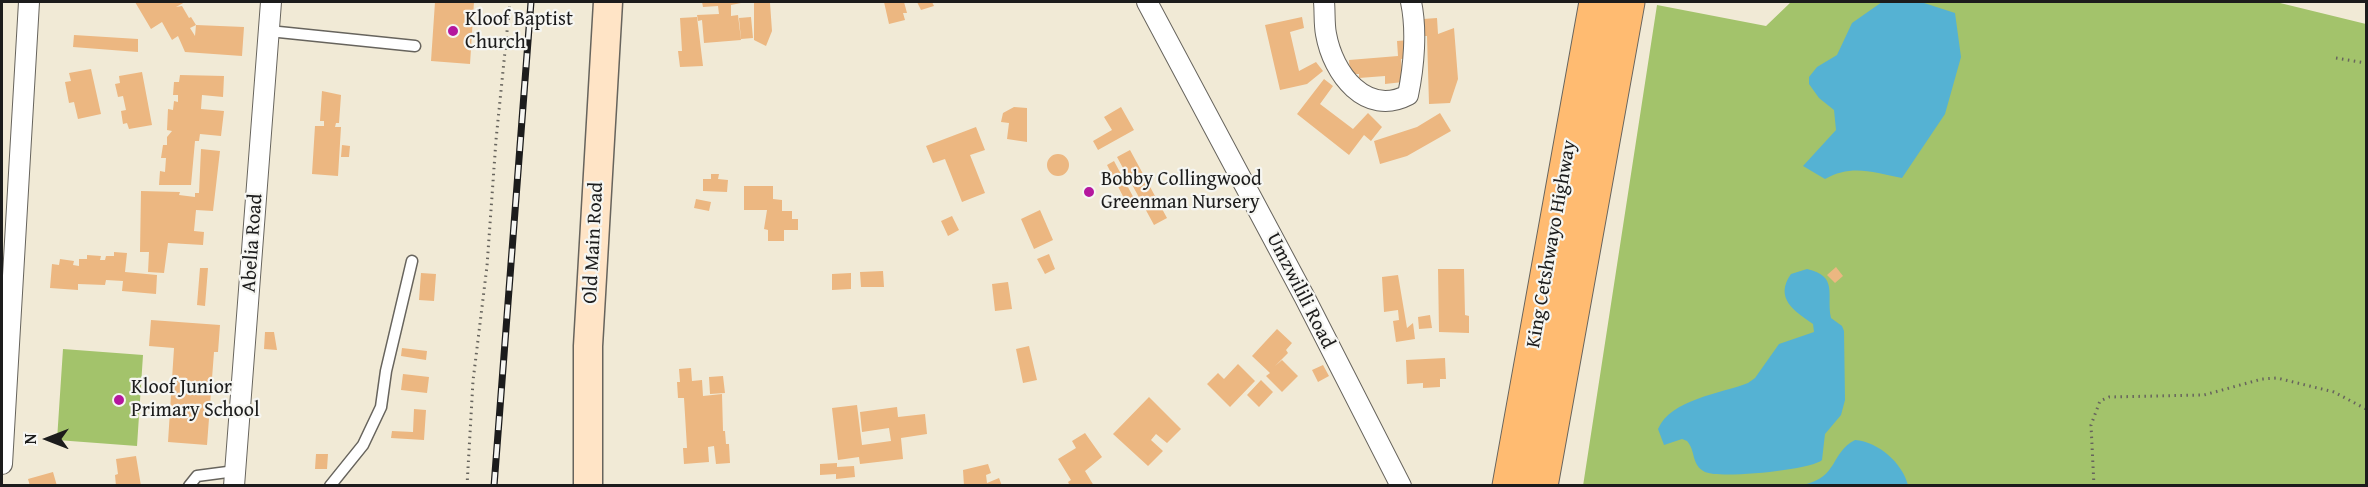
<!DOCTYPE html>
<html>
<head>
<meta charset="utf-8">
<style>
	body { margin:0 }
	#map { position:relative; width:2368px; height:487px; overflow:hidden; background:#f1ead6; font-family:"Gentium Book Plus",serif }
	canvas { display:block }
	.frame { position:absolute; inset:0; border:3px solid #1c1c1c; pointer-events:none }
	.north { position:absolute; left:18px; top:409px; width:60px; height:60px; -webkit-text-stroke:4px #f6f6f2; paint-order:stroke; rotate:270deg; font-size:16px; font-weight:700; line-height:24px; text-align:center; color:#1c1c1c }
	.north::after { content:''; display:block; margin:auto; width:21px; height:27px; background:#1c1c1c; clip-path:polygon(50% 0,100% 100%,50% 72%,0 100%) }
</style>
</head>
<body>
<div id="map">
<canvas width="2368" height="487"></canvas>
<div class="frame"></div>
<div class="north">N</div>
</div>
<script>
const ctx = document.querySelector('canvas').getContext('2d');
ctx.lineJoin = 'round';
function fillPath(path, color) { ctx.fillStyle = color; ctx.fill(path, 'evenodd'); }
function strokePath(path, color, width, dash) { ctx.strokeStyle = color; ctx.lineWidth = width; ctx.lineCap = dash ? 'butt' : 'round'; ctx.setLineDash(dash || []); ctx.stroke(path); }
function write(font, color, halo, rows, align = 'center') {
  ctx.font = font + ' "Gentium Book Plus",serif'; ctx.lineWidth = 4.5; ctx.setLineDash([]); ctx.textBaseline = 'middle'; ctx.strokeStyle = halo; ctx.fillStyle = color; for (const [text, x, y, turn = 0] of rows) {
    ctx.save(); ctx.translate(x, y); ctx.rotate((+turn || 0) * Math.PI / 180); ctx.textAlign = isNaN(turn) ? turn : align; if (halo) ctx.strokeText(text, 0, 0); ctx.fillText(text, 0, 0); ctx.restore();
  }
}
fillPath(new Path2D(`
	M1791 2H2276L2366 24V485L1583 486 1657 5 1766 26Z
	M63 349 143 355 137 446 57 440Z`), '#a3c36b');
fillPath(new Path2D(`
	M1882 2H1921L1955 13 1961 57 1945 114 1902 178C1873 172 1851 164 1825 179L1803 166 1836 130 1834 110 1819 98 1809 84V77L1817 67 1837 55 1852 23Z
	M1807 269C1839 276 1826 295 1831 318L1842 326 1844 331 1845 400 1841 415 1825 434 1822 460C1811 470 1720 479 1705 472 1691 465 1696 451 1687 441L1682 439 1664 445 1658 429C1671 399 1720 394 1748 383L1755 378 1779 344 1814 332 1813 324C1794 311 1774 298 1791 274Z
	M1855 440C1879 442 1902 463 1908 485H1803C1839 477 1830 453 1855 440Z`), '#55b2d3');
fillPath(new Path2D(`
	M135 2H185L176 7 182 6 189 18 191 17 196 25 190 28 195 36 196 25 244 27 242 56 185 52 178 36 172 40 162 22 151 29Z
	M435 2H474L470 64 431 61Z
	M702 2H746L731 5V16L738 15 741 40 704 43 702 20 698 21 697 15 719 14 718 6 703 7Z
	M884 2H904L907 13H903L905 20 889 24Z
	M917 2H932L934 6 921 10Z
	M754 3H770L772 31 766 46 754 40Z
	M697 17 703 66 680 67 678 51H682L680 18Z
	M751 17 753 38 741 39 739 18Z
	M1302 17 1304 28 1290 32 1299 71 1316 62 1323 71 1307 84 1280 90 1265 25Z
	M1437 18 1438 34 1454 28 1458 79 1450 103 1429 104 1427 36H1424L1423 19Z
	M74 35 138 39V52L73 47Z
	M1410 40 1412 58 1401 59 1403 82 1385 84V76L1359 78V74H1350L1349 60 1398 56 1397 41Z
	M91 69 101 114 78 119 74 102 69 103 65 82 71 81 69 73Z
	M142 72 152 125 129 129 127 123 123 124 121 111 126 110 123 96 118 97 115 84 120 83 119 76Z
	M180 75 224 76 223 97 202 95 201 109 224 111 221 136 200 134 199 141H195L191 185H159L160 171 165 172 166 158H161L163 145H167V137L172 131 167 130 168 109 173 110 174 101 178 102V95H173L174 82H179Z
	M1324 79 1333 86 1320 104 1353 129 1368 113 1382 127 1371 141 1364 135 1349 155 1297 114Z
	M322 91 341 95 339 123H336L335 127H341L338 176 312 174 315 126H324V121H320Z
	M1014 107 1027 108V142L1007 139 1009 123 1001 122 1003 113Z
	M1121 107 1134 130 1098 150 1093 141 1112 130 1104 117Z
	M1440 113 1451 131 1407 156 1380 164 1374 141 1417 127Z
	M976 127 985 150 970 155 985 193 962 202 945 159 933 163 926 146Z
	M342 145 350 146 349 157H341Z
	M201 149 220 151 213 211 196 210 194 231 204 232 203 245 168 243 164 273 148 272 149 252H140L141 191 180 192 179 195 195 197V193H199Z
	M1130 150 1167 218 1154 225 1117 157Z
	M1047 165a11 11 0 1 1 22 0a11 11 0 1 1-22 0Z
	M1114 161 1137 204 1129 208 1107 165Z
	M711 174H719L718 179 728 180 727 192 703 191V179H711Z
	M744 186H773V199L782 200V211H792V219H798V230H784V241H768V230L764 229 767 210H744Z
	M696 199 711 202 709 211 694 208Z
	M1040 210 1053 240 1034 249 1021 219Z
	M952 216 959 230 948 236 941 221Z
	M114 252 127 253 125 272 157 275 156 294 122 291 123 281 106 280 105 285 78 284V290L50 288 52 264 59 265 60 259 74 261 73 265 79 266V259H87V255L101 256 100 260H105L106 256H114Z
	M1049 254 1055 269 1045 274 1037 259Z
	M1836 267 1843 276 1835 283 1827 275Z
	M200 268H208L205 306 197 305Z
	M1438 269H1464L1465 315 1469 316V333L1439 332Z
	M883 271 884 287H861L860 272Z
	M421 273 436 274 434 301 419 300Z
	M851 273V289L832 290V274Z
	M1398 275 1407 328 1413 323 1415 339 1396 342 1393 321 1399 320 1398 310 1384 312 1382 277Z
	M1008 282 1012 309 995 311 992 284Z
	M1430 315 1432 328 1419 329 1418 317Z
	M151 320 220 325 218 352H214L207 445 168 442 174 348 149 346Z
	M1277 329 1292 343 1286 350 1288 353 1275 366 1282 360 1298 376 1282 392 1266 376 1270 373 1252 356Z
	M265 332H274L277 350 264 349Z
	M1029 346 1037 380 1023 383 1016 349Z
	M402 348 427 351 426 360 401 356Z
	M1445 358 1446 379H1440V387L1423 388V383L1407 384 1406 360Z
	M1238 364 1255 381 1230 407 1207 384 1218 373 1224 379Z
	M1323 365 1329 376 1318 382 1312 370Z
	M691 368 692 381 702 380 703 396 722 394 723 431H725L726 444H729L730 463 716 464 714 446 708 447 709 462 684 464 683 448H687L684 398H678L677 382H680L679 369Z
	M403 374 429 377 427 393 401 390Z
	M723 376 725 393 710 394 709 377Z
	M1261 380 1273 392 1259 407 1247 395Z
	M1149 397 1181 429 1167 443 1156 434 1151 440 1163 451 1148 466 1113 434Z
	M857 405 862 445 891 441 889 428 862 432 860 412 897 407 898 417 925 414 927 434 901 438 903 459 860 464 859 457 838 460 832 408Z
	M414 409 426 410 424 440 391 438 392 431 413 432Z
	M1085 433 1102 457 1085 471 1094 486H1070L1068 482 1071 480 1058 459 1076 448 1072 441Z
	M316 454H328L327 469H315Z
	M136 456 141 486H116L115 475 118 474 116 459Z
	M837 463V467L854 466 855 477 836 479V474L820 475V464Z
	M988 464 991 473 986 475 987 483 999 478 1002 486H964L963 470Z
	M53 472 57 486H30L28 479Z`), '#ecb781');
const lane = new Path2D(`
	M269 31 415 46
	M189 486 197 476 235 471
	M330 486 363 445 381 407 386 371 412 261`);
const street = new Path2D(`
	M1147 2 1305 298 1401 486
	M1324 2C1325 12 1324 24 1326 34 1333 74 1366 117 1408 95 1414 66 1417 30 1411 2
	M2 464 29 2
	M234 486 271 2`);
const secondary = new Path2D(`
	M588 486V346L608 2`);
const highway = new Path2D(`
	M1509 486 1596 2
	M1541 486 1628 2`);
strokePath(lane, '#67645d', 13);
strokePath(street, '#67645d', 22);
strokePath(secondary, '#67645d', 31);
strokePath(highway, '#67645d', 35);
strokePath(new Path2D(`
	M2336 58 2366 63
	M467 486 473 381 487 266 496 140 510 2
	M2094 486 2091 425 2100 401 2109 397 2204 395 2262 379 2277 378 2334 392 2366 409`), '#67645d', 3, [1.5, 4.5]);
strokePath(lane, '#fff', 10);
strokePath(street, '#fff', 20);
strokePath(secondary, '#ffe4c6', 28);
strokePath(highway, '#ffbb71', 33);
const rail = new Path2D(`
	M494 486 531 2`);
strokePath(rail, '#1c1c1c', 7);
strokePath(rail, '#f6f6f2', 4.5, [14]);
for (const [x, y, r, color] of [
	[453,31,6,"#b5179e"],
	[1089,192,6,"#b5179e"],
	[119,400,6,"#b5179e"]
]) { const dot = new Path2D(); dot.arc(x, y, r, 0, 2 * Math.PI); ctx.fillStyle = color; ctx.fill(dot); strokePath(dot, '#f6f6f2', 2); }
write('20px', '#1c1c1c', '#f6f6f2', [
	["Kloof Baptist",465,20],
	["Church",465,43],
	["Bobby Collingwood",1101,180],
	["Greenman Nursery",1101,203],
	["Kloof Junior",131,388],
	["Primary School",131,411]
], 'left');
write('20px', '#1c1c1c', '#f6f6f2', [
	["Abelia Road",253,243,-86],
	["Old Main Road",594,243,-87],
	["King Cetshwayo Highway",1552,244,-80],
	["Umzwilili Road",1300,291,63]
]);
</script>
</body>
</html>
